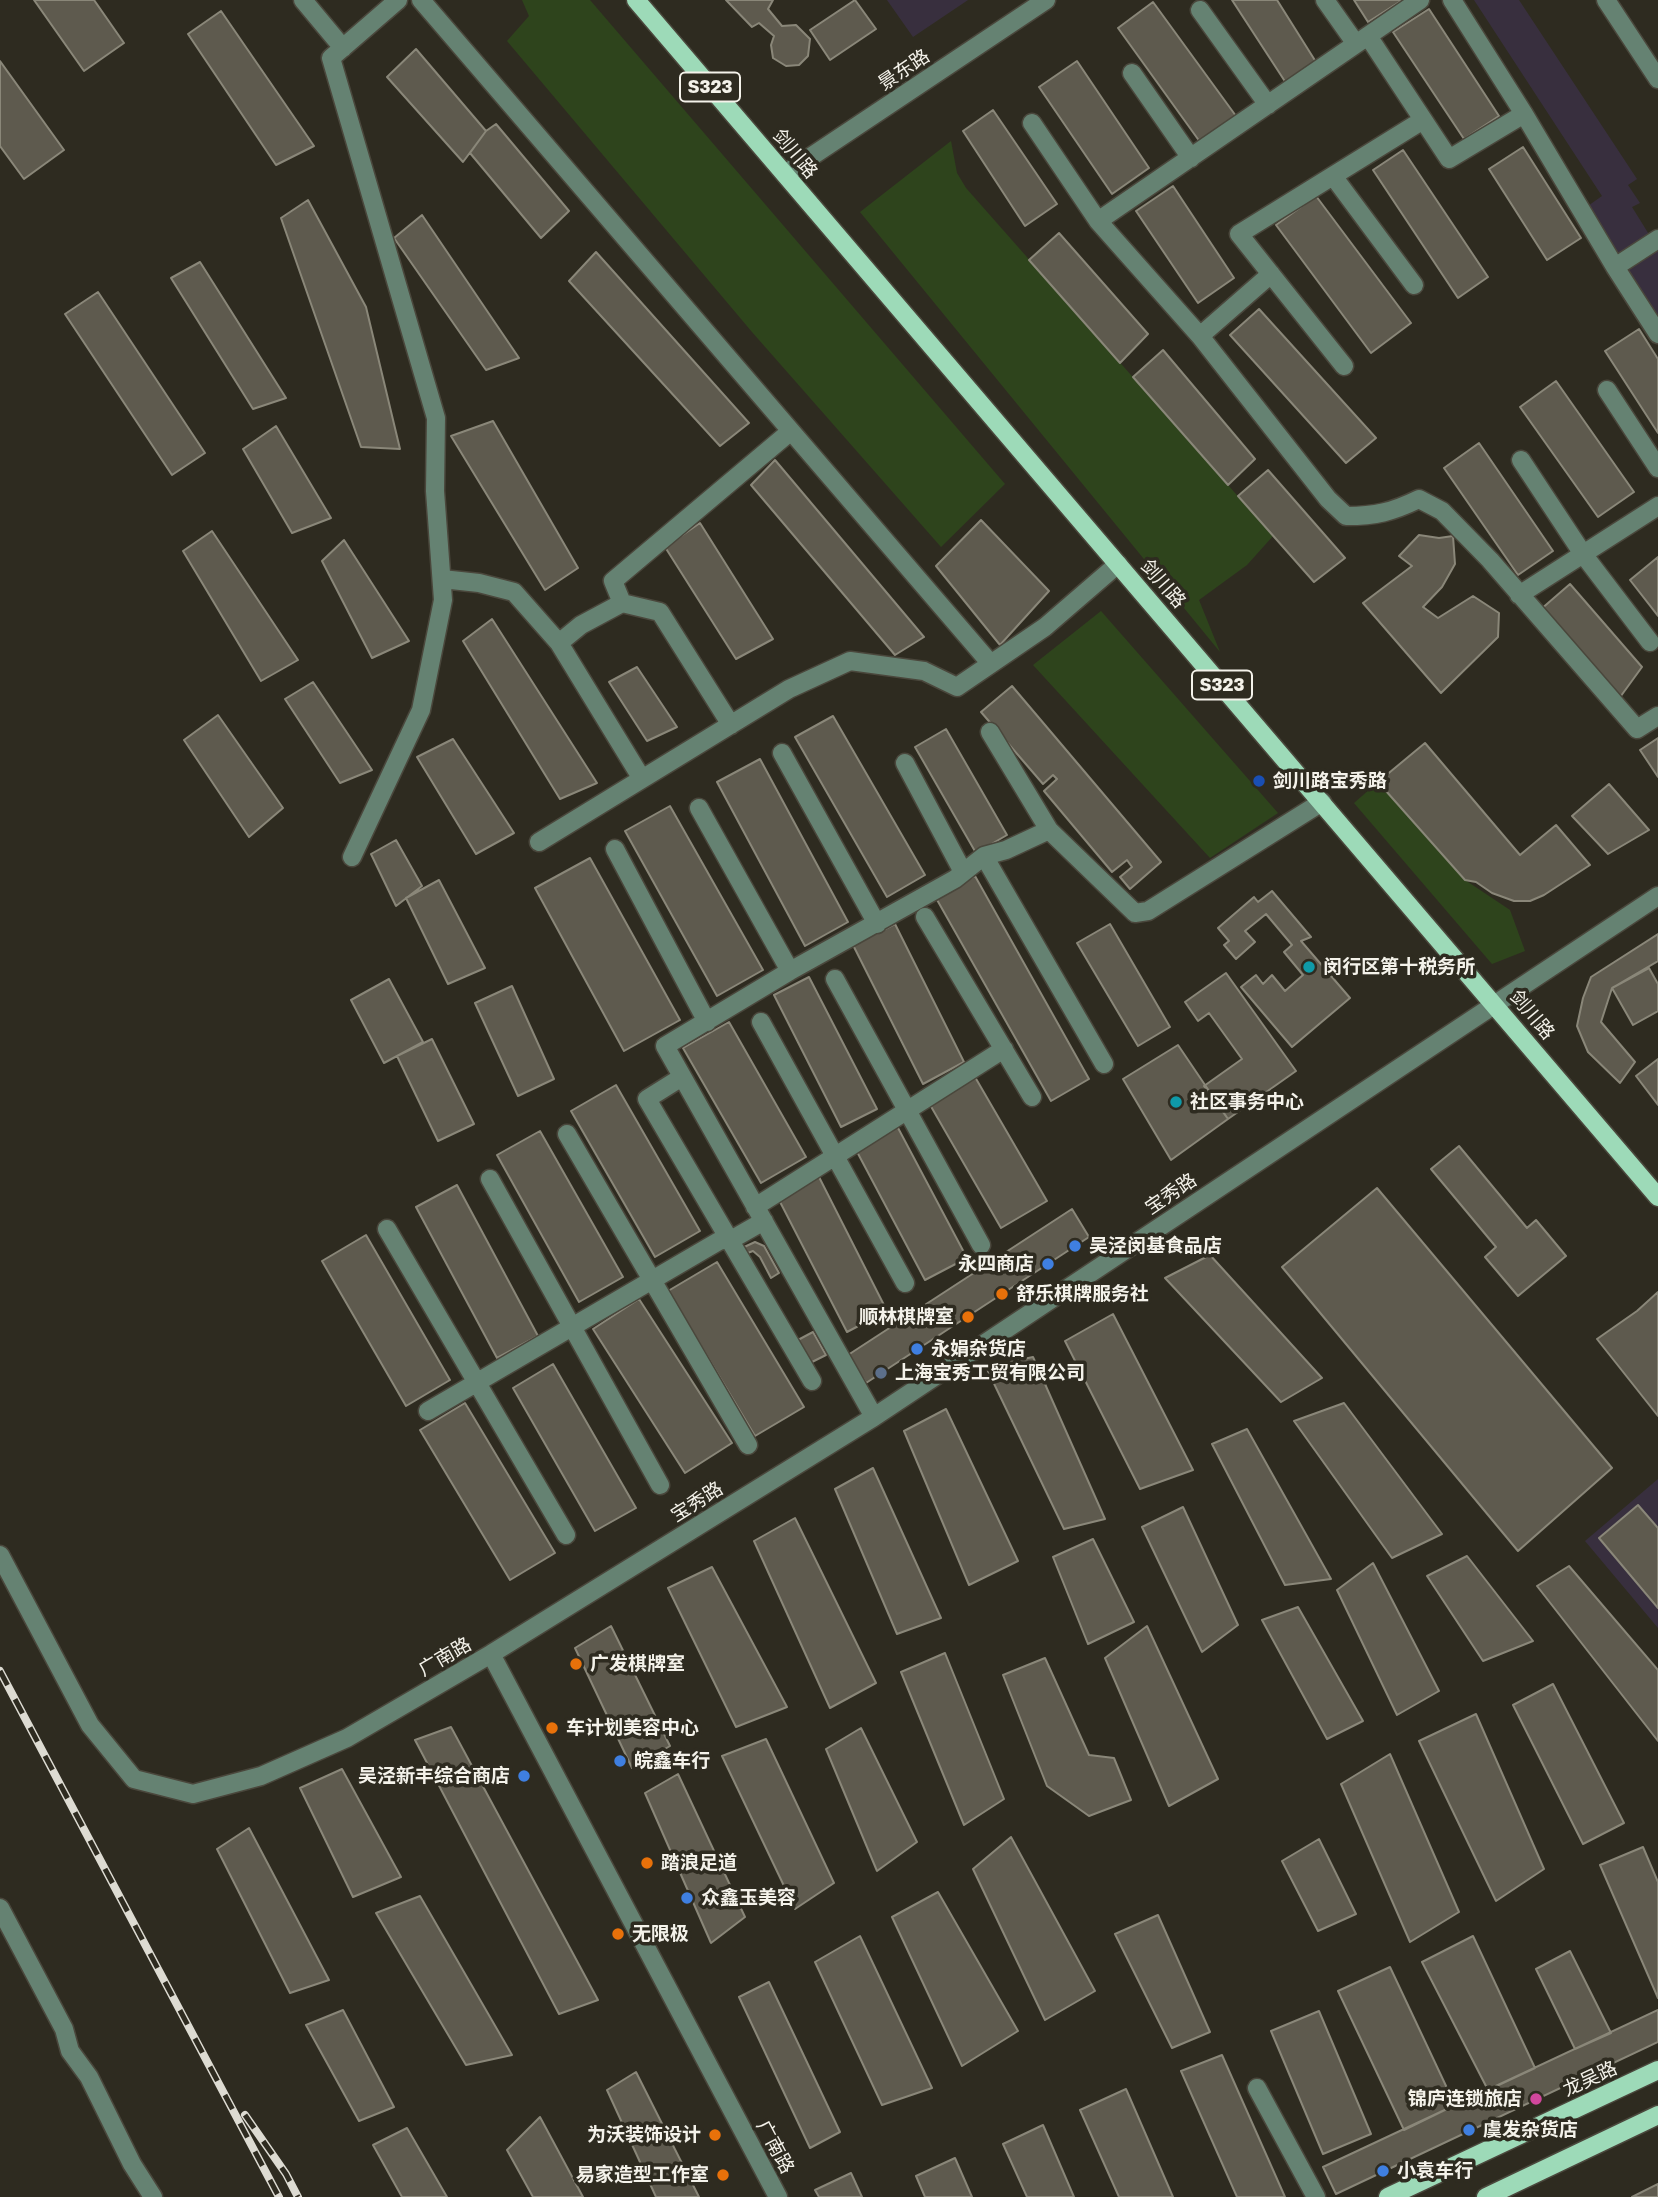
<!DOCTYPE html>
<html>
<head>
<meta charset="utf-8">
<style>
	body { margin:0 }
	canvas { display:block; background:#2e2b20 }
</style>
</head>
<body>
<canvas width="1658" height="2197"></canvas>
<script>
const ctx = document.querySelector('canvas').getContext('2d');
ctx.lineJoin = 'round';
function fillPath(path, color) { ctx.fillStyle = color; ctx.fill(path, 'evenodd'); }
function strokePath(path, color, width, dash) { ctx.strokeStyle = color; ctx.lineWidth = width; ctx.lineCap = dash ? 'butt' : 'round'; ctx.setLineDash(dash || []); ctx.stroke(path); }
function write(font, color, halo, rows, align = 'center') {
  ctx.font = font + ' "Golos Text","Noto Sans SC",sans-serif'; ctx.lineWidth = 7; ctx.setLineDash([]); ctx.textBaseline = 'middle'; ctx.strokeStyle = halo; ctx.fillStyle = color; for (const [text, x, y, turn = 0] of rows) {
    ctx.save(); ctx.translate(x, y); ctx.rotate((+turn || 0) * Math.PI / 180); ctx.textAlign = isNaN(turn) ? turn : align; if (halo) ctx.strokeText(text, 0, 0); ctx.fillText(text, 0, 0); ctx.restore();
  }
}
fillPath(new Path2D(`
	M887 0H968L913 37Z
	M1474 0H1519L1637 179 1628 185 1640 203 1632 207 1658 249V315L1585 208 1602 196Z
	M1658 1479V1628L1585 1541Z`), '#382f3e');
fillPath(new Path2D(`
	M522 0H590L1005 484 941 547 752 332 507 41 529 16Z
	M951 141 957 173 966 188 1273 536 1247 565 1199 600 1220 652 860 212Z
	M1101 611 1278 813 1210 858 1033 665Z
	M1378 782 1465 880 1510 910 1525 951 1492 964 1354 803Z`), '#2e441c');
const building = new Path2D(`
	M34 0H94L124 43 84 71Z
	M726 0H773L768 9 782 26 796 25 810 39 808 56 799 65 786 66 773 58 771 45 774 36 759 23 752 27Z
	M855 0 876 29 830 60 810 30Z
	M1232 0H1277L1316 62 1286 83Z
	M1354 0H1400L1401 1 1368 22Z
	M1153 2 1236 116 1200 142 1118 28Z
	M1429 9 1499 116 1464 139 1393 32Z
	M221 11 314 146 276 165 188 34Z
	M416 49 486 131 463 162 387 77Z
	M0 61 64 150 24 179 0 146Z
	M1077 61 1149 168 1112 194 1039 87Z
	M993 110 1057 204 1025 226 963 131Z
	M496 124 569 211 541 238 470 153 486 131Z
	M1523 147 1581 238 1547 260 1489 169Z
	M1403 150 1488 277 1458 298 1373 170Z
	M1173 186 1234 278 1198 303 1136 211Z
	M1316 196 1411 323 1371 353 1276 225Z
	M308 200 366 307 400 449 361 447 281 218Z
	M422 215 519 358 486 370 394 238Z
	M1059 233 1148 334 1120 363 1029 260Z
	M596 252 749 423 720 446 569 281Z
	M200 262 286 398 253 409 171 278Z
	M98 292 205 453 172 475 65 314Z
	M1259 309 1376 438 1346 463 1230 335Z
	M1639 329 1658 359V433L1605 351Z
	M1163 350 1255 459 1228 485 1133 377Z
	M1556 381 1634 492 1598 517 1520 407Z
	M493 421 578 568 545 590 451 436Z
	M276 426 331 518 292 533 243 449Z
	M1479 443 1553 551 1518 575 1444 468Z
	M775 460 924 637 895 655 751 485Z
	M1268 470 1345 558 1314 582 1238 496Z
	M981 520 1049 591 1000 645 936 566Z
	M700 523 773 639 736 659 665 547Z
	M212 531 298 660 261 681 183 551Z
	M1419 535 1439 538 1453 536 1455 564 1442 587 1423 607 1438 618 1473 596 1499 613 1498 637 1441 693 1363 603 1412 566 1399 556Z
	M344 540 409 641 372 658 322 561Z
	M1658 557V616L1630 580Z
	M1570 584 1642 667 1618 700 1540 610Z
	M492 619 597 783 560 799 463 641Z
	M637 667 677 727 647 741 609 682Z
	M313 682 372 770 340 783 285 699Z
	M1012 686 1161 862 1130 889 1120 877 1132 867 1127 860 1112 872 1044 791 1057 779 1053 775 1043 784 981 712Z
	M218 715 283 808 249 837 184 740Z
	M833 716 925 875 887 897 795 737Z
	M946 729 1007 835 976 853 915 747Z
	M1658 738V777L1640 750Z
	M453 739 514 833 476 854 417 757Z
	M1425 743 1520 855 1556 825 1590 865 1544 895 1530 901H1514L1492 893 1476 882 1465 880 1378 782Z
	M760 759 848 922 805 946 717 782Z
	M1609 784 1649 830 1608 854 1572 816Z
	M670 806 763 970 717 996 625 831Z
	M396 840 422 886 396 906 371 854Z
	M590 858 680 1020 624 1051 535 888Z
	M975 876 1089 1079 1051 1101 936 898Z
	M439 880 485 968 448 984 406 898Z
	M1272 891 1311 937 1301 941 1350 998 1292 1047 1241 987 1256 975 1263 984 1272 975 1285 991 1303 975 1284 952 1292 945 1266 914 1245 931 1255 942 1236 959 1224 945 1229 941 1218 928 1254 897 1258 902Z
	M895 924 964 1062 923 1084 853 945Z
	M1110 924 1170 1027 1138 1046 1077 943Z
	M1658 934V961L1612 988 1601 1022 1635 1062 1620 1083 1588 1052 1577 1026 1583 998 1591 977Z
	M1649 968 1658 984V1011L1633 1025 1612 988Z
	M1226 973 1296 1071 1228 1119 1204 1086 1242 1059 1209 1013 1198 1021 1185 1002Z
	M809 977 877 1109 841 1127 774 995Z
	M389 979 423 1042 384 1063 351 1000Z
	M512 986 554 1079 518 1096 475 1003Z
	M729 1022 806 1157 761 1183 683 1048Z
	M432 1039 474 1124 438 1141 397 1056Z
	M1178 1045 1228 1119 1171 1160 1123 1079Z
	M1658 1059V1105L1636 1076Z
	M975 1077 1047 1201 1001 1228 929 1103Z
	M616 1085 700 1231 655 1257 571 1111Z
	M897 1126 967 1258 925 1280 855 1148Z
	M540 1131 623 1277 579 1302 497 1155Z
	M1459 1146 1527 1228 1536 1220 1566 1256 1518 1296 1485 1257 1496 1247 1431 1169Z
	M818 1175 887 1311 847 1332 777 1196Z
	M457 1185 538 1336 497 1358 416 1207Z
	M1377 1188 1612 1468 1518 1551 1282 1267Z
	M1072 1209 1089 1237 866 1383 848 1355Z
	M366 1235 450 1380 406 1406 322 1261Z
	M755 1242 764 1246 779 1273 771 1278 760 1257 753 1251 745 1254 742 1248Z
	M1210 1255 1322 1378 1281 1402 1165 1278Z
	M717 1262 804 1407 755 1436 668 1291Z
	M1658 1292V1416L1597 1339 1637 1311Z
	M639 1299 732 1443 685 1473 593 1329Z
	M1113 1314 1193 1470 1140 1489 1065 1341Z
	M813 1332 826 1355 808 1364 796 1341Z
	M1033 1357 1105 1519 1064 1529 986 1367Z
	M553 1364 636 1508 595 1531 513 1388Z
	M465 1403 555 1553 510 1580 420 1430Z
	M1344 1403 1442 1534 1392 1558 1294 1421Z
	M946 1409 1018 1561 969 1585 904 1431Z
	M1247 1429 1331 1579 1285 1585 1212 1444Z
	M873 1468 941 1618 897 1634 835 1489Z
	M1638 1505 1658 1528V1608L1599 1538Z
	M1183 1507 1238 1625 1202 1652 1142 1527Z
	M795 1518 876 1683 830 1708 754 1541Z
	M1093 1539 1134 1622 1088 1644 1053 1557Z
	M1467 1556 1533 1641 1483 1661 1427 1576Z
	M1373 1563 1439 1691 1397 1715 1337 1590Z
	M1569 1566 1658 1670V1741L1537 1586Z
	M712 1567 787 1707 736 1727 668 1588Z
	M1298 1607 1363 1721 1327 1739 1262 1620Z
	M611 1626 670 1746 632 1768 575 1648Z
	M1147 1626 1218 1779 1169 1806 1105 1658Z
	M945 1653 1004 1799 964 1825 901 1672Z
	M1045 1658 1089 1755 1114 1758 1131 1800 1089 1816 1047 1786 1003 1675Z
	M1553 1684 1624 1823 1583 1844 1513 1705Z
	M1476 1714 1544 1869 1496 1901 1419 1741Z
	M451 1727 598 2000 559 2014 415 1740Z
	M861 1728 917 1842 877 1871 826 1749Z
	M766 1739 834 1883 795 1909 722 1756Z
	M1390 1754 1459 1912 1410 1942 1341 1784Z
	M342 1769 401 1877 353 1897 300 1788Z
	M678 1774 745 1917 711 1943 645 1793Z
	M249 1828 329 1980 290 1993 217 1849Z
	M1011 1837 1095 1991 1045 2020 973 1869Z
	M1319 1839 1356 1914 1318 1931 1282 1861Z
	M1643 1847 1658 1882V1998L1600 1865Z
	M938 1892 1018 2031 962 2066 892 1917Z
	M420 1896 512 2055 466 2065 376 1913Z
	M1158 1915 1210 2032 1172 2048 1115 1934Z
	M860 1936 932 2088 882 2105 815 1962Z
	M1473 1936 1535 2068 1488 2090 1422 1962Z
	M1570 1951 1611 2033 1575 2049 1536 1969Z
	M1390 1967 1455 2105 1404 2130 1338 1991Z
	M769 1982 840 2132 810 2148 739 1997Z
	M343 2010 394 2107 359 2121 306 2025Z
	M1658 2010V2042L1336 2194 1323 2167Z
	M1319 2011 1371 2134 1323 2154 1271 2031Z
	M1222 2055 1285 2197H1237L1181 2071Z
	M636 2072 699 2197H656L607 2090Z
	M1126 2089 1173 2197H1119L1080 2110Z
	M540 2117 583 2197H533L507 2150Z
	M1043 2125 1074 2197H1027L1003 2144Z
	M407 2128 447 2197H402L373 2145Z
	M955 2158 972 2197H925L916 2176Z
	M851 2173 862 2197H819L815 2190Z
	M1658 2184V2197H1632Z`);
fillPath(building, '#5e5a4e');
strokePath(building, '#8a8779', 2);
const minor = new Path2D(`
	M303 0 343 48
	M421 0 991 664
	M1325 0 1356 44 1420 0
	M1452 0 1524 114
	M1606 0 1658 79
	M1200 10 1268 105
	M1368 36 1449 159 1524 114 1615 267 1658 239
	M1132 73 1191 158
	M1032 123 1098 221 1200 336 1328 499 1346 516C1376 516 1392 512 1419 499L1442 511 1490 560 1637 729 1658 716
	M785 174 1046 0
	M1333 176 1414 285
	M1098 221 1356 44
	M1615 267 1658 334
	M1200 336 1271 274
	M1344 366 1239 234 1423 120
	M1607 390 1658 468
	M1521 460 1583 554 1650 642
	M442 579 479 583 514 592 559 643 581 625 622 603 660 612 731 725
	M1519 595 1658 506
	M622 603 613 581 791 431
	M559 643 642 779
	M990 732 1049 830
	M782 753 877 924
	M905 763 963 872
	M699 808 790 971
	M539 842 789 689 850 661 924 671 957 687 1045 627 1118 564
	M615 849 707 1022
	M984 856 1104 1064
	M352 857 421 710 443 600 435 491 436 418 331 58 398 0
	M925 917 1032 1097
	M835 979 981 1245
	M761 1022 905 1283
	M682 1077 647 1099 812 1381
	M567 1134 748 1445
	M490 1179 660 1485
	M755 1207 1004 1049
	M387 1229 566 1535
	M428 1411 719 1241 736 1237 764 1221
	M874 1417 665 1046 790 971 955 879 984 856 1006 850 1049 830 1135 913 1148 911 1322 802
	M0 1555 90 1725 134 1779 193 1794 261 1776 347 1738 491 1654 874 1417 1658 896
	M491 1654 778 2197
	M0 1908 64 2029 70 2051 89 2077 132 2164 153 2197
	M1257 2088 1316 2197`);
const major = new Path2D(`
	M636 0 1658 1197
	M1388 2197 1658 2070
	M1486 2197 1658 2115`);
strokePath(minor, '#4a473c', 21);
strokePath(major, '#4a473c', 21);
strokePath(minor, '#658272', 18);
strokePath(major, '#9ddab8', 18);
const rail = new Path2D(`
	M0 1671 279 2197
	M245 2115 286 2174 298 2197`);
strokePath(rail, '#dddbd2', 8);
strokePath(rail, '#2e2b20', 5, [16]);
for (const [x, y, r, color] of [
	[1259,781,7,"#1a4fb4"],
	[1309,967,7,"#0f9aa8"],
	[1176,1102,7,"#0f9aa8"],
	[1075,1246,7,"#3f7fe0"],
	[1048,1264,7,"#3f7fe0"],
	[1002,1294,7,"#e8710a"],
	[968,1317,7,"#e8710a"],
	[917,1349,7,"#3f7fe0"],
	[881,1373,7,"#5c6f8a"],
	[576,1664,7,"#e8710a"],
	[552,1728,7,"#e8710a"],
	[620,1761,7,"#3f7fe0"],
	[524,1776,7,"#3f7fe0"],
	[647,1863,7,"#e8710a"],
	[687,1898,7,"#3f7fe0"],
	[618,1934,7,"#e8710a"],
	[1536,2099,7,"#d1479c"],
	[1469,2130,7,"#3f7fe0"],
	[715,2135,7,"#e8710a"],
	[1383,2171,7,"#3f7fe0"],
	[723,2175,7,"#e8710a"]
]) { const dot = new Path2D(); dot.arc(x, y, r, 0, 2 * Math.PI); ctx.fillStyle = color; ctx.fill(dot); strokePath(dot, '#2e2b20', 2.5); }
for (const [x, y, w] of [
	[710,87,60],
	[1222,685,60]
]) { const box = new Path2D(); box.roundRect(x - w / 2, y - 14.5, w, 29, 5); ctx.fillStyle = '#2e2b20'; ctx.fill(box); strokePath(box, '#f4f2ea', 2); }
write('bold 18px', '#f4f2ea', null, [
	["S323",710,87],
	["S323",1222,685]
]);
write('19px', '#f4f2ea', '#2e2b20', [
	["景东路",904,70,-34],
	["剑川路",795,154,50],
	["剑川路",1163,584,49],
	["剑川路",1532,1015,50],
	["宝秀路",1171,1194,-34],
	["宝秀路",697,1502,-32],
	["广南路",445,1657,-30],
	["龙吴路",1590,2079,-25],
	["广南路",775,2147,62]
]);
write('bold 19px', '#f4f2ea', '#2e2b20', [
	["剑川路宝秀路",1273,781],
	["闵行区第十税务所",1323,967],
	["社区事务中心",1190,1102],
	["吴泾闵基食品店",1089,1246],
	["永四商店",1034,1264,"right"],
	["舒乐棋牌服务社",1016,1294],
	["顺林棋牌室",954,1317,"right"],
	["永娟杂货店",931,1349],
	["上海宝秀工贸有限公司",895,1373],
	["广发棋牌室",590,1664],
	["车计划美容中心",566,1728],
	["皖鑫车行",634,1761],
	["吴泾新丰综合商店",510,1776,"right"],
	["踏浪足道",661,1863],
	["众鑫玉美容",701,1898],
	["无限极",632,1934],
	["锦庐连锁旅店",1522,2099,"right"],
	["虞发杂货店",1483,2130],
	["为沃装饰设计",701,2135,"right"],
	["小袁车行",1397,2171],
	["易家造型工作室",709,2175,"right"]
], 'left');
</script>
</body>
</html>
